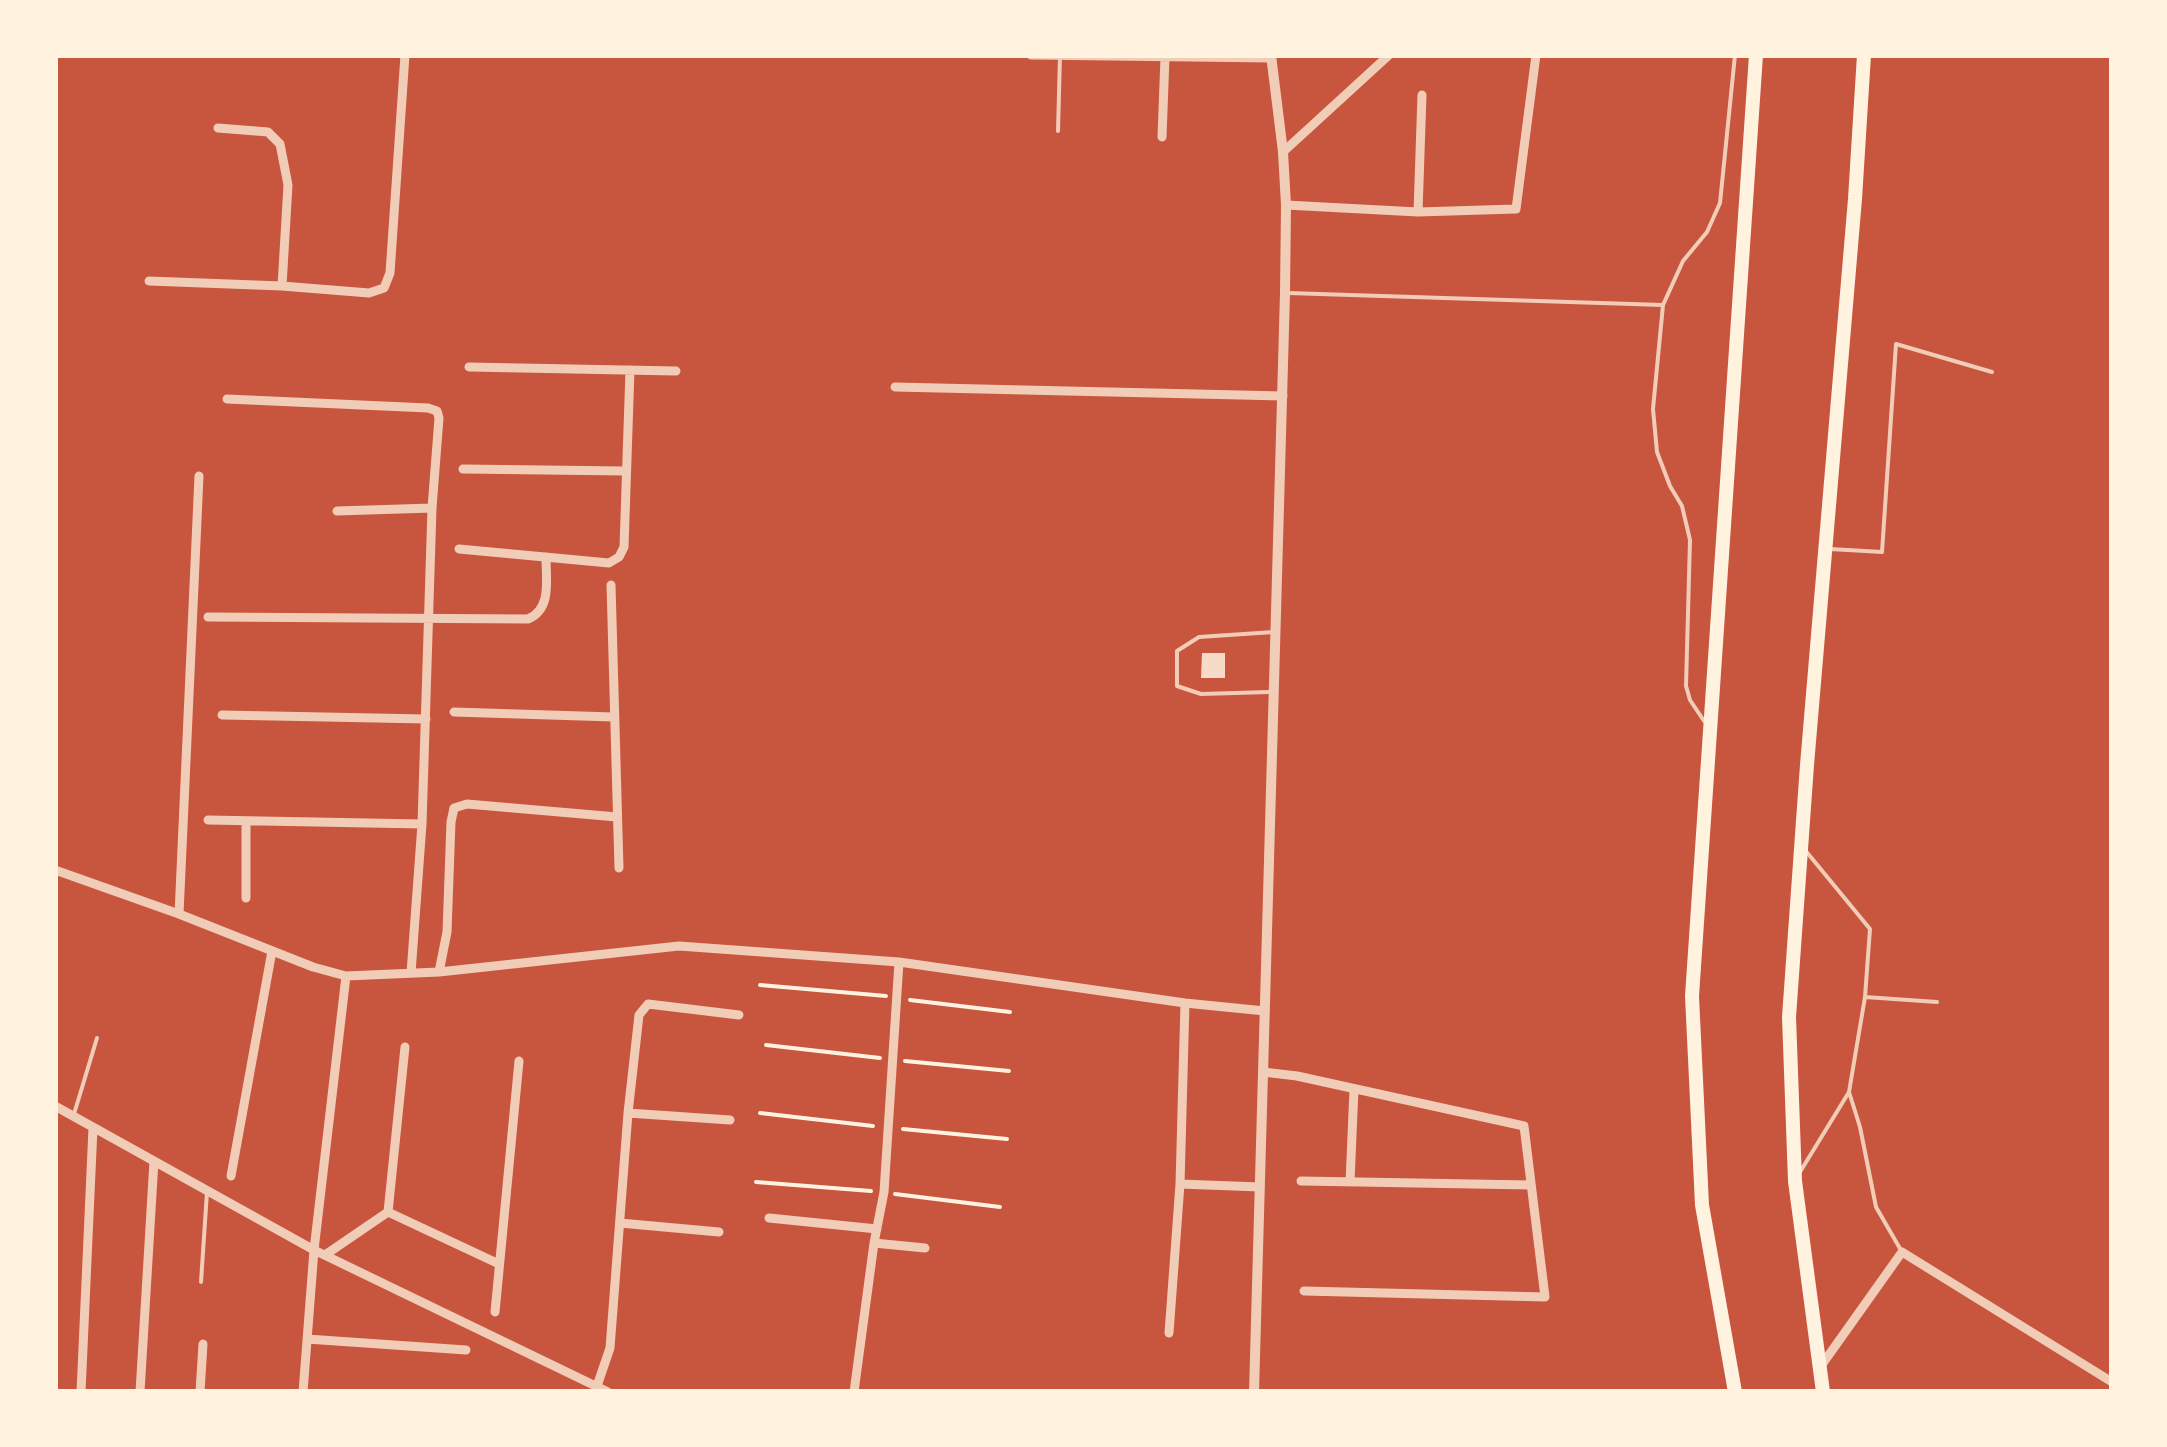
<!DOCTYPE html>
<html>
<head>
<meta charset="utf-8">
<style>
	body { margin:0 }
	#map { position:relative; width:2167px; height:1447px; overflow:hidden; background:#c8553d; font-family:Commissioner,sans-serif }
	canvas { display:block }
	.frame { position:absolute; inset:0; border:58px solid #fff3e0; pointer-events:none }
</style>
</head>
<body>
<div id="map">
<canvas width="2167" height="1447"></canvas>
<div class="frame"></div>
</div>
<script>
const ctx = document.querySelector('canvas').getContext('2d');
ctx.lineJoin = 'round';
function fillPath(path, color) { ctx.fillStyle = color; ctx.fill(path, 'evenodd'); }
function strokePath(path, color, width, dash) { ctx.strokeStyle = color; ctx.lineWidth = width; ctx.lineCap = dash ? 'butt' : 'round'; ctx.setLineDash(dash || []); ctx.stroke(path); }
fillPath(new Path2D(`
	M1202 653H1225V678H1201Z`), '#f7dbc8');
strokePath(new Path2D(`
	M760 985 886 996
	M910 1000 1010 1012
	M766 1045 880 1058
	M905 1061 1009 1071
	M760 1113 873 1126
	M903 1129 1007 1139
	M756 1182 871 1191
	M895 1194 1000 1207`), '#fff3e0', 4);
strokePath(new Path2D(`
	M1058 131 1060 56
	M1288 293 1663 305
	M1830 549 1882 552 1896 344 1992 372
	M1269 692 1201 694 1177 686V651L1199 637 1274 632
	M1704 721 1690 700 1686 686 1690 540 1682 506 1670 486 1657 452 1653 409 1663 305 1683 261 1707 232 1720 203 1735 55
	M1865 997 1937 1002
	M1849 1092 1860 1127 1876 1207 1902 1252
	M74 1114 97 1038
	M1800 1172 1849 1092 1865 997 1870 929 1805 850
	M201 1282 207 1192`), '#f1ccb7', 4);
strokePath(new Path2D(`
	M1031 55 1271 58
	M218 128 268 132 280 144 288 185 282 286 369 293 384 288 390 273 405 55
	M1162 137 1165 57
	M1283 152 1389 55
	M1286 205 1418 212 1516 209 1536 55
	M1418 212 1422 95
	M149 281 282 286
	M469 367 676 371
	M895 387 1283 396
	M227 399 428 408 437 411 439 418 432 508 422 824 411 973
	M463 469 625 471
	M337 511 432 508
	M459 549 609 563 619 557 624 547 630 370
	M611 585 619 868
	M208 617 528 619C552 609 546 580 546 557
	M454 712 613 717
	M222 715 426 719
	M208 820 422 824
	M246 821V898
	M55 870 179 914 313 967 346 976 439 972 679 946 899 962 1185 1003 1265 1011
	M179 914 199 476
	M439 972 447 932 451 822 454 808 467 804 617 817
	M1263 1072 1297 1076 1524 1126 1545 1297 1304 1291
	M55 1106 314 1250 608 1392
	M628 1113 730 1120
	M231 1176 272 951
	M1301 1181 1531 1185
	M1350 1182 1354 1089
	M1180 1184 1260 1187
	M388 1212 499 1264
	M769 1218 877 1229
	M620 1223 719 1232
	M874 1243 925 1248
	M325 1255 388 1212 405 1047
	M495 1312 519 1061
	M1169 1333 1180 1184 1185 1003
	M307 1339 466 1350
	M1821 1366 1902 1252 2112 1382
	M597 1386 610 1348 628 1113 639 1015 648 1004 739 1015
	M81 1392 93 1128
	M140 1392 154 1161
	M200 1392 203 1344
	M303 1392 314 1250 346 976
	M854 1392 874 1243 884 1192 899 962`), '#f1ccb7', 9);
strokePath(new Path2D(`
	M1254 1392 1285 293 1286 205 1283 152 1271 55`), '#f1ccb7', 10);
strokePath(new Path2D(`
	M1735 1392 1702 1205 1692 996 1756 55
	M1823 1392 1795 1181 1789 1017 1807 765 1855 199 1864 55`), '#fff3e0', 14);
</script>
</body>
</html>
